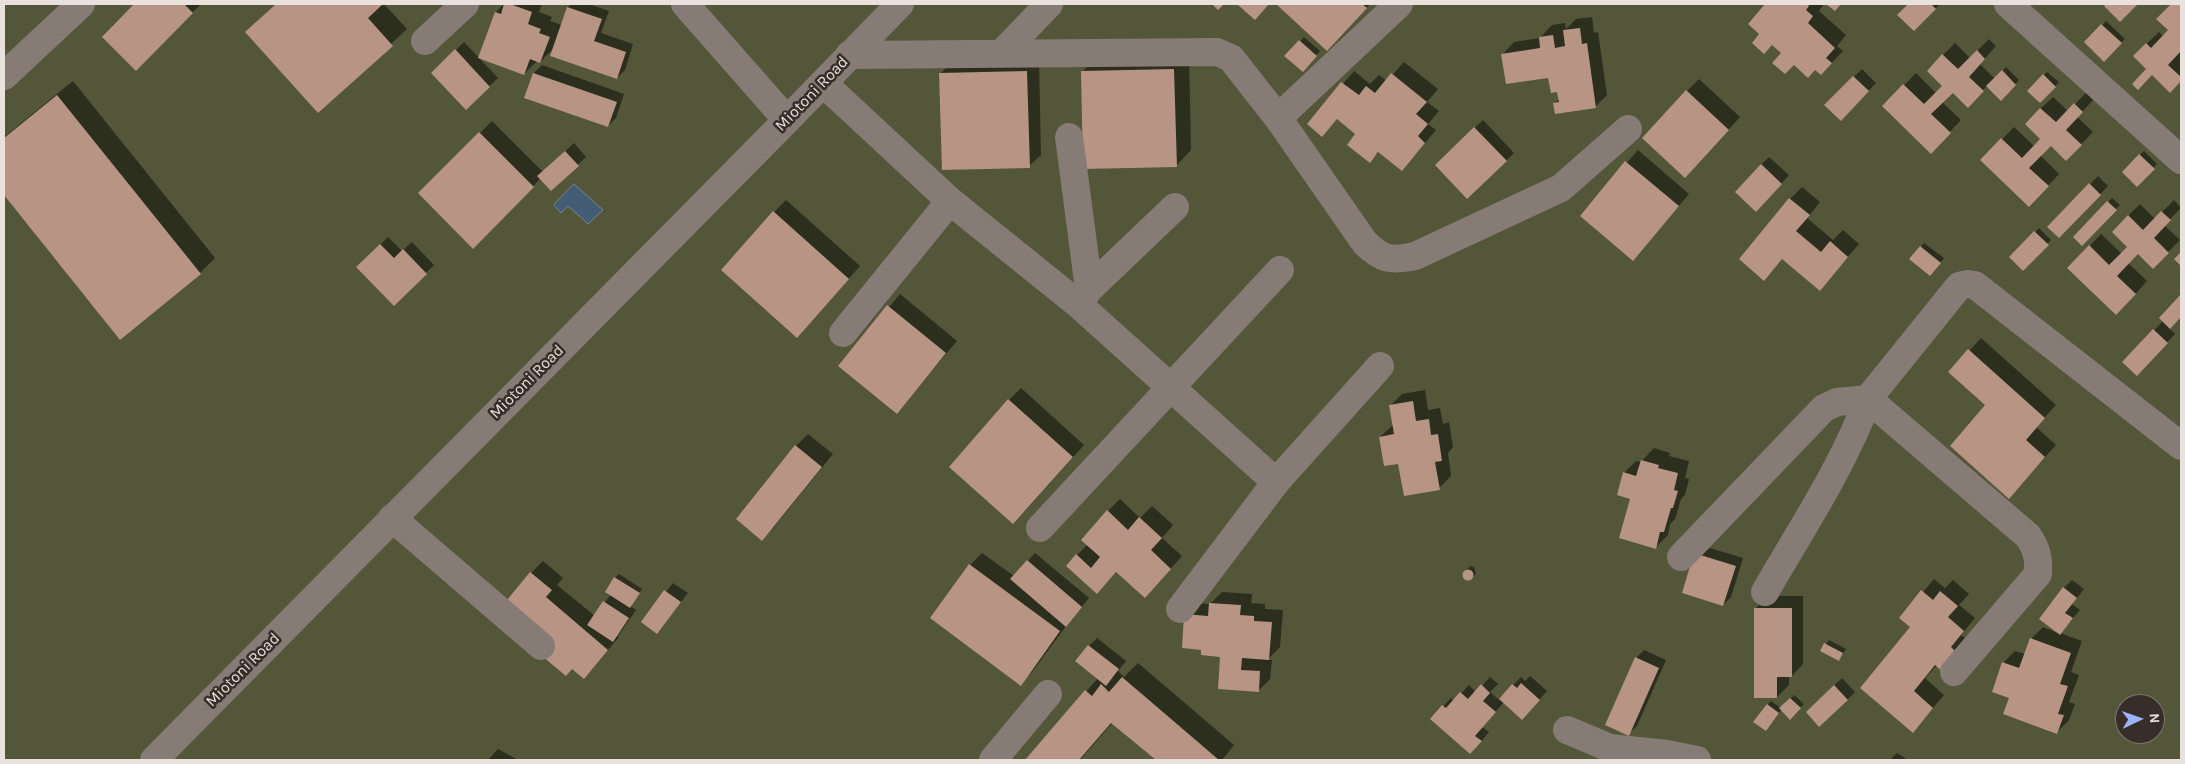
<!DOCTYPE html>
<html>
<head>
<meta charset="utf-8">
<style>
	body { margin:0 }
	#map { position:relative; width:2185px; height:764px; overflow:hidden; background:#382e29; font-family:Karla,sans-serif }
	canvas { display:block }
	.frame { position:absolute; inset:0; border:5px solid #e8e1de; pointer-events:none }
	.north { position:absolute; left:2115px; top:694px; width:50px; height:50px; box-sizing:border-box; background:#382e29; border:1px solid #7e7671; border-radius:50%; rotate:87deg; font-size:14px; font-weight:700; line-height:20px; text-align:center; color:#e8e1de }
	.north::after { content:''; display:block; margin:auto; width:18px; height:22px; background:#9cb4fd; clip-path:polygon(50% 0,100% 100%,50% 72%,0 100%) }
</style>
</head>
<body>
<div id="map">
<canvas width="2185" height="764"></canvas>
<div class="frame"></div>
<div class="north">N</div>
</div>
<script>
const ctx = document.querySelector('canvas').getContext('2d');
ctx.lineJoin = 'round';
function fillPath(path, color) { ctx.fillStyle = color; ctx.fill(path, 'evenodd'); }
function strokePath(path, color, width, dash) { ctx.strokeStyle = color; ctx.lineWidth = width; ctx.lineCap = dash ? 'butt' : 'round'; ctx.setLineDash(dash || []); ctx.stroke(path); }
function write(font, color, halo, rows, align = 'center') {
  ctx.font = font + ' Karla,sans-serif'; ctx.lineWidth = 5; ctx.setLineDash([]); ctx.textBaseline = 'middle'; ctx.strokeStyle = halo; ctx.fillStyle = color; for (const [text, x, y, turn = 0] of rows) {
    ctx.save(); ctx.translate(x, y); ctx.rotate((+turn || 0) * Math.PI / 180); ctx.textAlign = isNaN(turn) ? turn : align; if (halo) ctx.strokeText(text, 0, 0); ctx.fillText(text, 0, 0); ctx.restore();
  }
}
fillPath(new Path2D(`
	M4 4H2181V760H4ZM2125 704H2155V734H2125Z`), '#535639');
const water = new Path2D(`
	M574 184 603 210 588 224 568 206 561 213 554 205Z`);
fillPath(water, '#445d75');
strokePath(water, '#758594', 1);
fillPath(new Path2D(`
	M136 4H201L136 69 103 37Z
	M276 4H384L407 29 318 112 262 17Z
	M504 4H542L539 12 552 17 550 21 562 25 568 7 571 4H589L609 11 601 33 633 44 625 70 617 78 554 48 540 62 537 61 524 74 496 12Z
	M1278 4H1370L1327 49Z
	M1767 4H1824L1819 11 1846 35 1837 46 1843 51 1821 74 1816 69 1783 53 1749 24Z
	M1910 4H1940L1914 30 1899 15Z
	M2172 4H2181V50L2179 52 2181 54V80L2170 91 2134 56 2159 32 2164 37 2170 30 2158 19Z
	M1592 17 1594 33 1598 32 1607 95 1595 107 1555 103 1560 99 1558 91 1549 76 1503 54 1514 42 1540 38 1552 25 1565 23 1566 29 1576 19Z
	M2106 21 2125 39 2104 60 2086 42Z
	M1304 37 1320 51 1302 70 1286 56Z
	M1989 39 1996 46 1980 64 1995 79 2006 67 2019 80 2001 99 1987 86 1968 106 1953 91 1942 102 1961 120 1942 140 1884 106 1916 73 1936 93 1943 86V55L1955 43 1970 58Z
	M464 42 498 78 466 108 433 73Z
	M1189 54 1191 150 1176 166 1082 72 1097 57Z
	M1039 60 1041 155 1029 166 940 74 952 62Z
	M1404 62 1438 89 1427 102 1439 111 1428 124 1436 130 1402 170 1379 152 1370 161 1357 133 1338 118 1322 135 1309 124 1354 71 1370 84 1379 75 1387 81Z
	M542 65 624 94 616 118 608 126 526 97 534 73Z
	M1862 69 1876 83 1841 119 1826 105Z
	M2047 72 2059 82 2040 102 2029 91Z
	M1699 79 1740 117 1697 164 1687 91Z
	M73 81 215 258 200 273 120 338 4 193V137Z
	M2087 92 2094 99 2077 117 2093 132 2066 160 2051 145 2040 155 2059 174 2040 194 1982 160 2014 127 2034 146 2041 139 2026 124 2041 108 2053 97 2068 111Z
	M1483 120 1514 153 1467 198 1436 165Z
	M492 121 543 172 574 143 586 157 551 190 541 178 473 248 420 193Z
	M1638 150 1689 194 1633 259 1581 215Z
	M2144 151 2157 164 2137 185 2124 172Z
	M1769 157 1789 175 1764 203 1761 165Z
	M2098 176 2108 186 2059 237 2049 227Z
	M1802 187 1820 202 1807 218 1833 240 1843 230 1859 244 1820 289 1783 258 1764 279 1790 199Z
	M2112 198 2120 205 2082 244 2075 237Z
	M786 200 860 266 797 336 774 212Z
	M2174 200 2181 208 2164 225 2180 240 2153 267 2138 252 2128 263 2147 281 2128 302 2069 268 2101 234 2122 254 2129 247 2128 216 2140 204 2155 219Z
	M2039 228 2051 240 2023 269 2011 257Z
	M388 237 402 251 412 242 434 265 394 304 358 267Z
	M1924 243 1944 258 1934 271 1911 259Z
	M900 294 957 341 897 412 840 366Z
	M2181 296V316L2169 328 2175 334 2145 366 2124 362 2163 321 2160 318Z
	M1981 338 2056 405 2036 427 2056 445 2009 497 1987 405 1950 372Z
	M1021 388 1084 445 1025 511 1009 400Z
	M1425 390 1428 410 1440 408 1443 424 1449 422 1453 447 1448 453 1451 476 1439 488 1400 462 1380 437 1393 425 1390 406 1402 394Z
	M808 434 833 454 774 527 762 539 796 446Z
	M1654 448 1670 453 1669 456 1689 461 1685 478 1689 479 1685 495 1681 499 1675 519 1670 524 1668 535 1656 547 1632 498 1624 473 1636 461 1641 462Z
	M1120 499 1140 518 1152 506 1173 525 1162 538 1182 556 1157 584 1117 571 1097 593 1077 555 1088 544 1108 511Z
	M1703 546 1743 558 1731 597 1723 605 1683 593Z
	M982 553 1014 576 1035 553 1089 598 1069 622 1032 672 1020 684 932 618 970 565Z
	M543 561 563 578 557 585 595 616 611 594 615 578 619 574 642 589 630 606 636 610 618 636 619 637 584 678 531 573Z
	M1471 566 1474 567 1476 574 1469 579 1464 576V572Z
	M1934 579 1945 588 1953 580 1969 594 1959 605 1975 618 1961 635 1970 642 1937 665 1925 678 1944 695 1913 731 1912 627 1901 618Z
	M2072 580 2084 589 2072 604 2080 610 2060 633 2082 641 2071 672 2079 675 2069 702 2075 704 2069 720 2057 732 2010 697 2003 663 2015 651 2025 654 2031 639 2043 627 2058 633 2064 588Z
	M673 583 688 593 657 632 643 622Z
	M1222 592 1252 594 1251 603 1265 604V609L1283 610 1280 647 1267 660H1272L1270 679 1258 691 1221 655 1202 648 1186 615 1198 603 1210 604Z
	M1768 596H1803V664L1792 676H1789V685L1777 697 1756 608Z
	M1097 638 1126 661 1118 671 1124 677 1138 663 1234 745 1222 760H1158L1113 722 1080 760H1027L1098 678 1089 646Z
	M1829 640 1846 649 1839 660 1821 651Z
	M1644 650 1666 660 1637 726 1628 734 1636 658Z
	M1530 676 1547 691 1530 710 1504 702 1482 727 1489 732 1478 745 1432 718 1451 698 1454 701 1469 685 1476 692 1490 677 1498 684 1490 692 1499 700 1521 677 1525 681Z
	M1842 678 1855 692 1847 700 1815 704Z
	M1794 695 1804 704 1790 718 1782 709 1769 726 1767 705 1771 701 1781 708Z
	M498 749 518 760H488Z
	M1897 753 1908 760H1890Z`), '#0007');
fillPath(new Path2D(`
	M134 4H184L193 13 136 71 102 37Z
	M276 4H383L368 18 393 46 318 113 245 32Z
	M504 4H510L532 12 528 24 541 29 539 33 550 37 540 63 530 59 524 75 478 58 495 12 501 14Z
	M1212 4H1224L1218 10Z
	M1240 4H1269L1255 20 1238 5Z
	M1276 4H1362L1367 8 1327 51Z
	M1765 4H1807L1809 6 1806 10 1813 16 1808 23 1835 48 1826 58 1832 63 1821 75 1815 70 1808 78 1794 65 1785 74 1772 63 1781 53 1772 45 1764 54 1752 43 1759 34 1748 24Z
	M1826 4H1841L1835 11Z
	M1908 4H1931L1936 9 1914 31 1897 15Z
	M2106 4H2138L2120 22 2104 6Z
	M2171 4H2181V51L2168 65 2181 77V81L2170 93 2152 75 2138 90 2132 84 2146 69 2133 56 2146 43 2151 48 2168 30 2156 19Z
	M567 7 602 19 594 41 626 52 617 79 550 56Z
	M2101 24 2122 43 2104 62 2084 42Z
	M1580 28 1582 44 1587 43 1596 108 1555 114 1553 103 1559 102 1557 92 1551 93 1548 78 1506 84 1501 54 1540 48 1539 37 1553 35 1555 48 1565 46 1563 30Z
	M1299 40 1317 56 1303 72 1284 56Z
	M455 49 490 87 466 110 431 73Z
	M1977 50 1985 59 1969 77 1984 91 1968 108 1953 93 1931 114 1951 133 1931 154 1882 106 1903 84 1924 104 1942 86 1927 71 1942 54 1958 69Z
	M1174 69 1177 167 1083 169 1081 71Z
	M2002 70 2016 85 2001 101 1986 86Z
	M1027 71 1030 168 942 170 939 73Z
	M533 73 617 102 608 127 524 98Z
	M1391 73 1427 102 1416 114 1428 124 1418 136 1425 143 1402 171 1378 152 1370 163 1347 145 1355 134 1337 119 1322 137 1307 124 1341 82 1359 95 1366 86 1375 93Z
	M2043 74 2056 87 2040 103 2027 91Z
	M1853 76 1869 91 1841 121 1824 105Z
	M1686 90 1729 130 1685 178 1642 138Z
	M57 95 201 274 120 340 4 195V138Z
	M2074 103 2083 112 2066 130 2082 145 2066 161 2051 146 2029 168 2049 186 2029 207 1980 160 2001 138 2022 158 2040 139 2025 124 2040 108 2056 122Z
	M1474 127 1507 161 1467 199 1435 165Z
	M479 132 534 187 473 249 418 193Z
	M565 151 579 166 551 191 537 176Z
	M2139 154 2155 169 2137 187 2122 172Z
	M1625 161 1679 206 1633 261 1580 216Z
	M1761 164 1782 184 1756 212 1735 192Z
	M2089 183 2101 195 2059 238 2047 227Z
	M1789 198 1810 215 1796 231 1821 252 1830 241 1848 257 1820 291 1782 259 1764 281 1739 259Z
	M2107 201 2117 210 2082 246 2073 237Z
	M773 211 849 279 797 338 721 270Z
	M2161 211 2171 220 2154 238 2169 253 2153 269 2138 254 2117 276 2136 294 2116 315 2067 268 2089 245 2109 265 2127 247 2112 232 2128 215 2143 230Z
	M2034 231 2049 245 2023 271 2009 257Z
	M380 244 394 258 403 249 427 274 394 306 356 267Z
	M1920 246 1941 263 1930 276 1909 259Z
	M2181 252V266L2174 259Z
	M2181 294V317L2170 329 2159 318Z
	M887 305 946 353 897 414 838 366Z
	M2153 329 2168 343 2137 376 2122 362Z
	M1968 349 2045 418 2026 440 2045 457 2009 499 1950 446 1985 405 1948 372Z
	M1008 399 1073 457 1013 524 949 467Z
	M1413 401 1416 421 1429 419 1431 435 1438 434 1442 461 1435 462 1440 490 1404 496 1398 464 1384 466 1379 437 1394 434 1389 405Z
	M795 445 822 467 762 541 736 519Z
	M1641 460 1659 465 1658 468 1678 473 1674 490 1678 491 1673 508H1671L1664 532H1660L1656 549 1619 538 1630 499 1617 495 1623 472 1636 476Z
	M1107 510 1128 530 1139 517 1162 538 1151 550 1171 569 1145 598 1116 572 1097 594 1066 566 1076 554 1091 568 1100 557 1081 540Z
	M1694 553 1736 566 1723 606 1682 593Z
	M1027 560 1082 607 1066 627 1010 579Z
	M969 564 1060 631 1021 686 930 618Z
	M1462.5 575a5.5 5.5 0 1 1 11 0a5.5 5.5 0 1 1-11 0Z
	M530 572 552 590 546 597 608 650 584 679 572 669 566 676 494 616Z
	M614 577 640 593 630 608 605 592Z
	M2063 587 2077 598 2065 613 2073 618 2060 635 2039 619Z
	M664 590 681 602 657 634 641 622Z
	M1921 590 1933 600 1940 591 1958 606 1948 617 1964 631 1951 647 1959 655 1944 673 1935 665 1914 691 1933 708 1913 733 1860 688 1910 627 1899 618Z
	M603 601 629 618 613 642 587 625Z
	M1209 603 1241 605 1240 615 1254 616V621L1272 622 1269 660 1242 658 1241 670 1260 671 1259 692 1218 689 1220 657 1201 655V650L1182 648 1184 614 1208 616Z
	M1754 608H1792V677H1777V698H1754Z
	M2030 638 2071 653 2060 684 2068 686 2058 714 2064 715 2057 734 2003 714 2009 698 1992 692 2002 662 2019 668Z
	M1824 643 1843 653 1839 661 1820 651Z
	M1088 645 1119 669 1106 686 1075 661Z
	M1635 657 1659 668 1629 736 1605 725Z
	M1122 677 1219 760H1156L1111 723 1079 760H1025L1085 690 1092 696 1101 684 1109 692Z
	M1521 683 1540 700 1522 720 1499 699 1512 684 1517 688Z
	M1481 684 1490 693 1483 701 1496 712 1475 736 1482 741 1470 754 1430 719 1442 705 1446 708 1460 692 1468 699Z
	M1834 685 1848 700 1819 727 1806 712Z
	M1790 698 1801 708 1790 720 1779 708Z
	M1767 704 1779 713 1766 731 1753 722Z`), '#b89484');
strokePath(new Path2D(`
	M685 4 787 120
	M2008 4 2181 160
	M425 41 465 4
	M1002 53 1049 4
	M849 55 1217 52 1231 58 1278 118 1399 4
	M4 76 81 4
	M823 83 950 201 1078 304 1276 482
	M1278 118 1365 243C1383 260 1390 261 1415 256L1561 188 1628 129
	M1069 137 1089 289
	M1082 299 1089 289 1175 207
	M843 333 950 201
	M392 518 541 646
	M1040 528 1280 270
	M1681 557 1824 408 1837 402 1868 399 1959 286 1968 284 1975 285 2181 446
	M1765 592C1801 529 1843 467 1868 399L2028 536C2037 549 2039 559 2038 574L1954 672
	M1180 609 1276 482 1380 366
	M1567 730 1610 748 1667 754 1697 760
	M154 760 787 120 900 4
	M993 760 1048 694`), '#867b75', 28);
write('16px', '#e8e1de', '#382e29', [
	["Miotoni Road",812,94,-46],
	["Miotoni Road",527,382,-45],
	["Miotoni Road",243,670,-45]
]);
</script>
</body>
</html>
